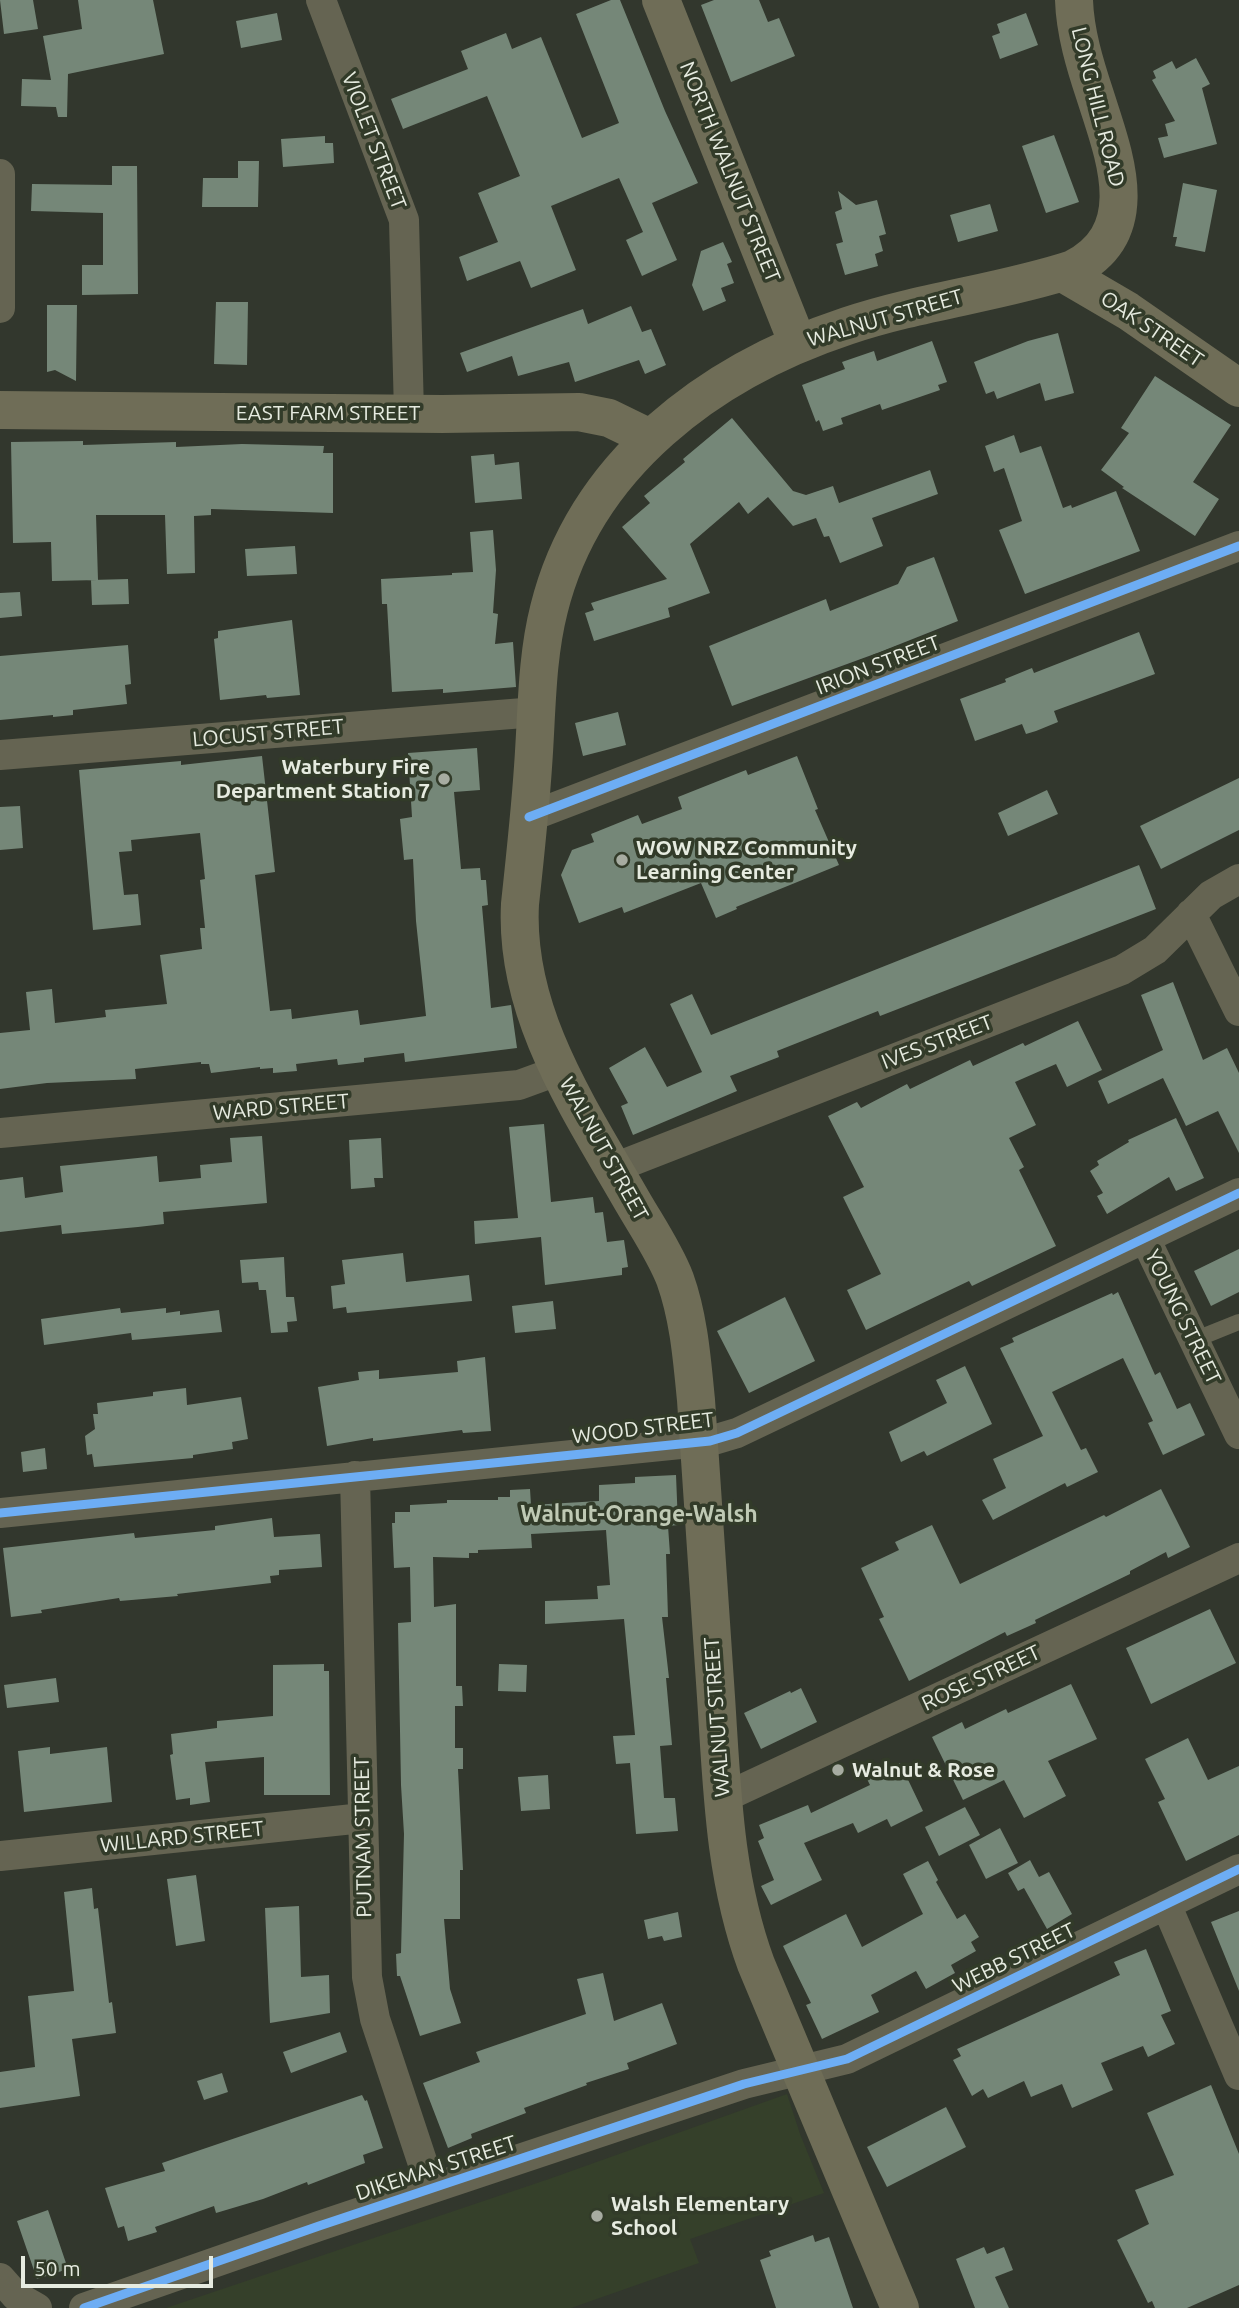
<!DOCTYPE html>
<html>
<head>
<meta charset="utf-8">
<style>
	body { margin:0 }
	#map { position:relative; width:1239px; height:2308px; overflow:hidden; background:#32372d; font-family:Ubuntu,sans-serif }
	canvas { display:block }
	.scale { position:absolute; left:21px; top:2256px; width:192px; height:32px; box-sizing:border-box; border:4px solid #e6ebe0; border-top:0; padding-left:9px; font-size:21px; line-height:24px; white-space:nowrap; color:#e6ebe0; -webkit-text-stroke:5px #323b29; paint-order:stroke }
</style>
</head>
<body>
<div id="map">
<canvas width="1239" height="2308"></canvas>
<div class="scale">50 m</div>
</div>
<script>
const ctx = document.querySelector('canvas').getContext('2d');
ctx.lineJoin = 'round';
function fillPath(path, color) { ctx.fillStyle = color; ctx.fill(path, 'evenodd'); }
function strokePath(path, color, width, dash) { ctx.strokeStyle = color; ctx.lineWidth = width; ctx.lineCap = dash ? 'butt' : 'round'; ctx.setLineDash(dash || []); ctx.stroke(path); }
function write(font, color, halo, rows, align = 'center') {
  ctx.font = font + ' Ubuntu,sans-serif'; ctx.lineWidth = 7; ctx.setLineDash([]); ctx.textBaseline = 'middle'; ctx.strokeStyle = halo; ctx.fillStyle = color; for (const [text, x, y, turn = 0] of rows) {
    ctx.save(); ctx.translate(x, y); ctx.rotate((+turn || 0) * Math.PI / 180); ctx.textAlign = isNaN(turn) ? turn : align; if (halo) ctx.strokeText(text, 0, 0); ctx.fillText(text, 0, 0); ctx.restore();
  }
}
fillPath(new Path2D(`
	M787 2094 800 2134 824 2193 690 2239 699 2263 571 2308H166L549 2179Z`), '#35402a');
fillPath(new Path2D(`
	M0 0H33L38 29 4 34Z
	M78 0H153L164 54 68 74 67 117H58L56 107 21 106 22 79 51 80 43 36 82 29Z
	M611 0H620L665 111 698 183 652 203 677 260 642 276 626 240 643 232 619 178 551 206 576 270 531 288 520 261 467 281 459 257 498 242 478 193 520 176 487 96 403 129 391 99 468 69 461 51 506 33 512 49 541 37 582 138 619 123 576 14Z
	M714 0H759L768 22 779 18 795 56 731 82 701 5Z
	M277 13 282 40 241 48 236 21Z
	M1026 13 1038 45 1000 59 992 36 1000 33 997 24Z
	M1196 58 1210 84 1202 88 1217 144 1164 158 1158 138 1168 136 1165 124 1175 121 1152 80 1156 78 1153 71 1172 61 1176 69Z
	M1054 135 1079 202 1046 213 1022 146Z
	M325 136V143H333L334 163 283 167 281 139Z
	M238 161H259L258 207H202L203 178H238Z
	M112 166H137L138 294 82 295V265H103V213L31 211 32 184 112 185Z
	M1183 183 1217 190 1205 252 1175 246 1177 237H1173Z
	M838 191 856 205 877 200 886 234 879 236 883 251 875 254 878 266 845 275 836 244 843 242 835 212 842 209Z
	M990 204 998 231 958 242 950 215Z
	M723 242 732 262 727 264 734 283 721 288 726 301 703 311 692 285 701 251Z
	M216 302H248L247 365 214 364Z
	M47 305H77L76 381 55 370 47 372Z
	M631 306 642 332 651 329 666 365 645 374 639 360 575 382 569 362 518 376 512 356 467 372 460 353 583 309 588 324Z
	M1058 333 1074 393 1045 401 1040 383 997 399 994 391 986 394 974 362 1028 341Z
	M932 341 947 382 938 385 940 390 882 410 880 404 841 418 843 424 823 431 819 420 816 422 802 385 845 369 842 362 874 351 877 361Z
	M1155 376 1231 425 1193 482 1219 499 1195 536 1122 488 1124 487 1101 470 1129 433 1121 428Z
	M732 418 793 491 806 495 833 486 839 503 930 470 938 494 872 518 883 546 840 563 829 536 824 537 816 518 793 526 768 497 748 514 739 502 690 544 710 593 668 608 670 617 594 641 585 613 594 610 591 603 667 579 622 527 650 503 644 496 685 462 683 459Z
	M1014 435 1020 453 1041 446 1063 508 1071 505 1072 508 1116 491 1140 551 1025 594 999 530 1022 521 1004 468 994 472 985 446Z
	M83 441V445L176 442V447L242 444 324 446 323 453H333V513L211 509V515L194 516 195 573 167 574 165 515H96L98 580 52 581 51 542 13 543 11 442Z
	M494 454 495 465 519 462 522 499 475 503 471 456Z
	M493 530 496 570 493 613 498 614 495 644 513 642 516 687 443 693V689L392 692 387 604H382L381 579 452 575V573L473 572 470 532Z
	M295 546 297 574 247 576 245 549Z
	M934 557 958 621 880 652 732 706 709 646 826 599 830 611 898 584 907 567Z
	M128 579 129 604 92 605 91 580Z
	M20 592 22 616 0 618V593Z
	M292 620 300 695 267 698 266 695 220 700 214 639 218 638V631Z
	M1139 632 1155 674 1054 711 1058 722 1036 731 1026 734 1022 724 975 741 960 699 1006 682 1005 679 1032 668 1034 673Z
	M128 645 131 684 125 685 127 704 73 710V715L53 717V715L0 720V656Z
	M618 712 626 745 583 756 575 723Z
	M477 748 480 790 454 792 461 869 480 868 481 880H486L488 905 482 906 491 1008 511 1005 517 1048 405 1062 404 1053 364 1058V1062L338 1065 337 1059 296 1064 297 1071 273 1073V1068L260 1069V1067L211 1073 209 1064H201V1062L135 1069 136 1079 47 1083 0 1089V1033L30 1030 26 992 52 989 55 1023 106 1017 105 1010 167 1004 160 955 202 949 200 928H205L200 880 205 879 200 833 131 840 132 851 119 852 124 895 138 894 141 925 93 930 79 770 181 761V765L262 756 275 872 255 875 270 1011 291 1009 292 1019 358 1010 360 1025 426 1016 416 921 413 859 404 860 400 819 412 817 408 753Z
	M797 756 818 809 815 810 839 865 736 907 737 909 716 918 701 883 624 913 622 907 579 923 561 875 572 850 594 842 591 834 638 815 642 824 682 809 678 797 746 770 748 775Z
	M1239 778V830L1161 869 1140 826Z
	M1047 790 1058 814 1008 836 998 813Z
	M20 806 23 848 0 850V807Z
	M1139 865 1156 909 880 1016 878 1011 777 1051 779 1057 730 1076 737 1091 633 1135 621 1106 628 1103 609 1068 645 1047 667 1087 702 1072 670 1004 692 994 711 1035Z
	M1173 982 1203 1060 1227 1048 1239 1073V1153L1218 1111 1186 1126 1163 1078 1108 1104 1098 1081 1163 1050 1141 995Z
	M1078 1021 1102 1070 1067 1087 1056 1064 1015 1082 1036 1125 1009 1138 1024 1167 1019 1170 1056 1246 972 1286 969 1281 866 1330 847 1290 881 1274 843 1197 864 1187 828 1116 857 1102 861 1108 907 1084 910 1089 970 1060 973 1066 1023 1043 1025 1046Z
	M1176 1118 1204 1178 1176 1191 1169 1177 1107 1214 1097 1196 1103 1193 1090 1171 1099 1165 1097 1161 1129 1142 1128 1140Z
	M544 1124 551 1202 593 1197 595 1213 603 1212 607 1242 624 1240 628 1267 622 1268V1275L545 1285 541 1237 475 1244 474 1221 518 1218 509 1127Z
	M262 1136 267 1203 163 1212 164 1224 138 1227 62 1234 61 1225 0 1232V1180L23 1177 25 1198 63 1192 60 1166 157 1156 159 1182 201 1178 200 1165 232 1162 230 1138Z
	M381 1138 383 1178H374L375 1187 351 1189 349 1140Z
	M1239 1249V1292L1211 1306 1194 1271Z
	M403 1253 406 1282 469 1275 472 1301 347 1313 346 1307 333 1309 331 1286 345 1284 342 1260Z
	M284 1257 286 1297H294L297 1321 287 1322 288 1332 271 1333 266 1290H259L258 1282 242 1283 240 1260Z
	M1118 1292 1155 1375 1160 1372 1177 1409 1190 1403 1205 1435 1163 1455 1148 1423 1153 1421 1123 1358 1052 1392 1081 1450 1086 1448 1098 1472 1067 1487 1065 1483 993 1520 982 1500 1006 1488 993 1459 1043 1436 1000 1348 1014 1342 1012 1338 1112 1293 1113 1295Z
	M785 1297 815 1361 749 1393 717 1331Z
	M553 1301 556 1329 515 1333 512 1306Z
	M120 1308 121 1313 166 1308V1313L180 1311V1315L219 1310 222 1332 132 1340 131 1333 44 1345 41 1319Z
	M485 1357 491 1431 463 1433 462 1430 373 1441V1438L327 1446 318 1387 359 1380 358 1372 379 1370V1379L458 1372 457 1361Z
	M965 1366 992 1424 927 1456 924 1451 901 1462 889 1432 947 1403 936 1380Z
	M186 1388 187 1405 241 1397 248 1439 232 1442 233 1449 193 1455V1458L94 1467 92 1454 87 1455 85 1436 95 1429 93 1414H98L97 1403 153 1396V1392Z
	M45 1448 47 1469 23 1472 21 1452Z
	M676 1475 678 1525 668 1526 670 1554H666L668 1617H662L669 1678H666L672 1745 660 1746 664 1798H675L678 1831 636 1834 630 1763 616 1764 613 1736 635 1735 624 1619 545 1624V1601L598 1599 597 1586 610 1585 606 1530 531 1534 532 1548 478 1550V1553H469V1558L433 1557 434 1607 456 1604V1686H462L463 1706H455V1748H463V1769H458L463 1870H460V1919H444L450 1989 461 2023 420 2036 400 1976H397L396 1954 401 1953 404 1834 401 1785 398 1623 411 1622 410 1567 394 1568 392 1523H395V1512H410V1505L447 1503V1500H498V1497H510V1490L530 1489 531 1505 599 1501V1485L635 1483V1477Z
	M1161 1489 1190 1547 1168 1558 1166 1552 1130 1571V1574L1035 1620 1036 1623 1007 1636 1005 1632 909 1681 879 1619 884 1617 861 1568 899 1550 895 1542 932 1525 960 1584 1104 1515 1106 1517Z
	M272 1518 274 1537 320 1534 322 1567 279 1570V1575L270 1576 271 1583 177 1594 178 1596 120 1601 119 1598 41 1610 42 1613 11 1617 3 1548 134 1533 135 1538 215 1530V1526Z
	M1210 1609 1236 1663 1151 1704 1126 1648Z
	M324 1664V1671H329L330 1795H264V1757L205 1762 210 1802 190 1805V1798L176 1800 170 1755 173 1754 171 1734 217 1728V1721L273 1716V1665Z
	M499 1664 527 1665 526 1692 498 1691Z
	M56 1678 59 1702 7 1708 4 1685Z
	M1071 1684 1097 1739 1048 1761 1066 1796 1024 1818 1004 1780 963 1800 932 1737 962 1722 965 1729 1006 1709 1008 1713Z
	M801 1688 817 1722 761 1749 744 1713 790 1691 791 1693Z
	M1188 1738 1208 1780 1239 1766V1835L1186 1861 1158 1802 1165 1799 1145 1759Z
	M50 1747V1754L107 1747 112 1802 24 1812 18 1751Z
	M900 1763 923 1811 891 1827 887 1819 858 1833 853 1823 804 1843 822 1880 771 1905 761 1886 774 1880 758 1841 764 1838 759 1825 808 1805 811 1813 870 1785 867 1779Z
	M548 1775 550 1809 521 1811 518 1777Z
	M965 1807 980 1835 939 1856 925 1827Z
	M1000 1828 1018 1863 986 1879 969 1845Z
	M1030 1860 1039 1877 1049 1872 1072 1914 1047 1929 1024 1888 1018 1891 1008 1873Z
	M928 1861 938 1880 936 1882 957 1919 965 1914 979 1937 971 1942 976 1951 951 1965 955 1973 926 1989 916 1971 871 1995 879 2012 822 2039 806 2005 811 2003 783 1946 846 1914 862 1947 923 1914 903 1874Z
	M196 1875 205 1941 176 1946 167 1879Z
	M92 1888 94 1909 98 1908 109 2003 112 2002 116 2033 72 2039 80 2096 0 2108V2072L35 2067 28 1996 74 1991 64 1892Z
	M299 1906 301 1977 329 1975 330 2013 270 2023 265 1908Z
	M1239 1911V1991L1211 1922Z
	M678 1912 682 1937 664 1941 662 1936 648 1939 644 1920Z
	M1146 1949 1171 2011 1161 2015 1175 2044 1148 2057 1143 2046 1101 2063 1113 2090 1072 2108 1062 2084 1031 2097 1024 2081 988 2098 983 2089 972 2096 953 2060 961 2056 957 2049 1120 1975 1114 1962Z
	M603 1973 614 2021 662 2003 677 2044 627 2063 629 2069 586 2083 587 2085 524 2108 526 2113 471 2134 472 2138 448 2148 423 2083 480 2062 476 2052 586 2014 577 1979Z
	M340 2032 347 2052 291 2073 283 2052Z
	M222 2073 228 2092 204 2100 197 2081Z
	M1211 2085 1239 2154V2285L1187 2308H1155L1152 2301 1148 2303 1117 2240 1149 2224 1135 2190 1174 2175 1147 2113Z
	M362 2095 365 2101 367 2100 383 2148 363 2155 365 2163 308 2185 307 2182 263 2199 216 2213 214 2206 155 2227 157 2232 128 2241 124 2226 118 2228 105 2188 165 2171 162 2163Z
	M946 2107 966 2147 887 2187 867 2147Z
	M48 2210 68 2269 37 2279 17 2221Z
	M813 2235 815 2242 829 2237 853 2308H776L760 2260 771 2256 769 2251Z
	M984 2247 987 2254 1004 2247 1013 2270 995 2277 1009 2308H975L956 2259Z`), '#758778');
strokePath(new Path2D(`
	M1194 1340 1239 1322`), '#656452', 16);
strokePath(new Path2D(`
	M321 0 404 220 409 413
	M0 174V308
	M0 755 536 712
	M529 817 1239 546
	M1191 914 1239 1011
	M0 1133 519 1085 560 1070
	M614 1168 1122 970 1155 950 1211 895 1239 879
	M1145 1238 1239 1434
	M355 1476 367 1977 375 2019 431 2188
	M0 1513 710 1441 737 1433 779 1413 1239 1193
	M723 1798 1239 1558
	M0 1856 363 1818
	M1166 1904 1239 2075
	M0 2278 16 2296 37 2308
	M84 2308 319 2226 744 2084 847 2059 1239 1869`), '#656452', 30);
strokePath(new Path2D(`
	M661 0 798 344
	M1063 273 1128 311 1239 388
	M0 410 442 414 579 412 609 418 650 438
	M900 2308 756 1964C724 1877 722 1788 716 1697 710 1598 703 1499 696 1400 692 1360 689 1318 675 1279 665 1253 648 1228 634 1204 581 1111 514 1015 520 904 525 858 530 812 533 767 537 714 536 660 549 609 585 464 711 371 847 326 921 301 1000 293 1073 269 1146 232 1114 155 1095 95 1085 65 1075 32 1074 0`), '#6f6d57', 38);
strokePath(new Path2D(`
	M529 817 1239 546
	M0 1513 710 1441 737 1433 779 1413 1239 1193
	M84 2308 319 2226 744 2084 847 2059 1239 1869`), '#6dadf4', 9);
for (const [x, y, r, color] of [
	[444,779,7,"#a7aca1"],
	[622,860,7,"#a7aca1"],
	[838,1770,7,"#a7aca1"],
	[597,2216,7,"#a7aca1"]
]) { const dot = new Path2D(); dot.arc(x, y, r, 0, 2 * Math.PI); ctx.fillStyle = color; ctx.fill(dot); strokePath(dot, '#323b29', 2.5); }
write('21px', '#e6ebe0', '#323b29', [
	["LONG HILL ROAD",1098,107,76],
	["VIOLET STREET",374,141,69],
	["NORTH WALNUT STREET",730,172,68],
	["WALNUT STREET",885,318,-16],
	["OAK STREET",1152,329,34],
	["EAST FARM STREET",328,413],
	["IRION STREET",878,665,-21],
	["LOCUST STREET",268,733,-5],
	["IVES STREET",937,1042,-21],
	["WARD STREET",281,1107,-5],
	["WALNUT STREET",604,1149,61],
	["YOUNG STREET",1183,1317,64],
	["WOOD STREET",643,1428,-7],
	["ROSE STREET",981,1678,-25],
	["WALNUT STREET",717,1717,-94],
	["WILLARD STREET",182,1837,-6],
	["PUTNAM STREET",363,1837,-91],
	["WEBB STREET",1014,1958,-26],
	["DIKEMAN STREET",436,2168,-18]
]);
write('bold 21px', '#e6ebe0', '#323b29', [
	["Waterbury Fire",430,767,"right"],
	["Department Station 7",430,791,"right"],
	["WOW NRZ Community",636,848],
	["Learning Center",636,872],
	["Walnut & Rose",852,1770],
	["Walsh Elementary",611,2204],
	["School",611,2228]
], 'left');
write('bold 23px', '#bfc9b4', '#323b29', [
	["Walnut-Orange-Walsh",639,1514]
]);
</script>
</body>
</html>
